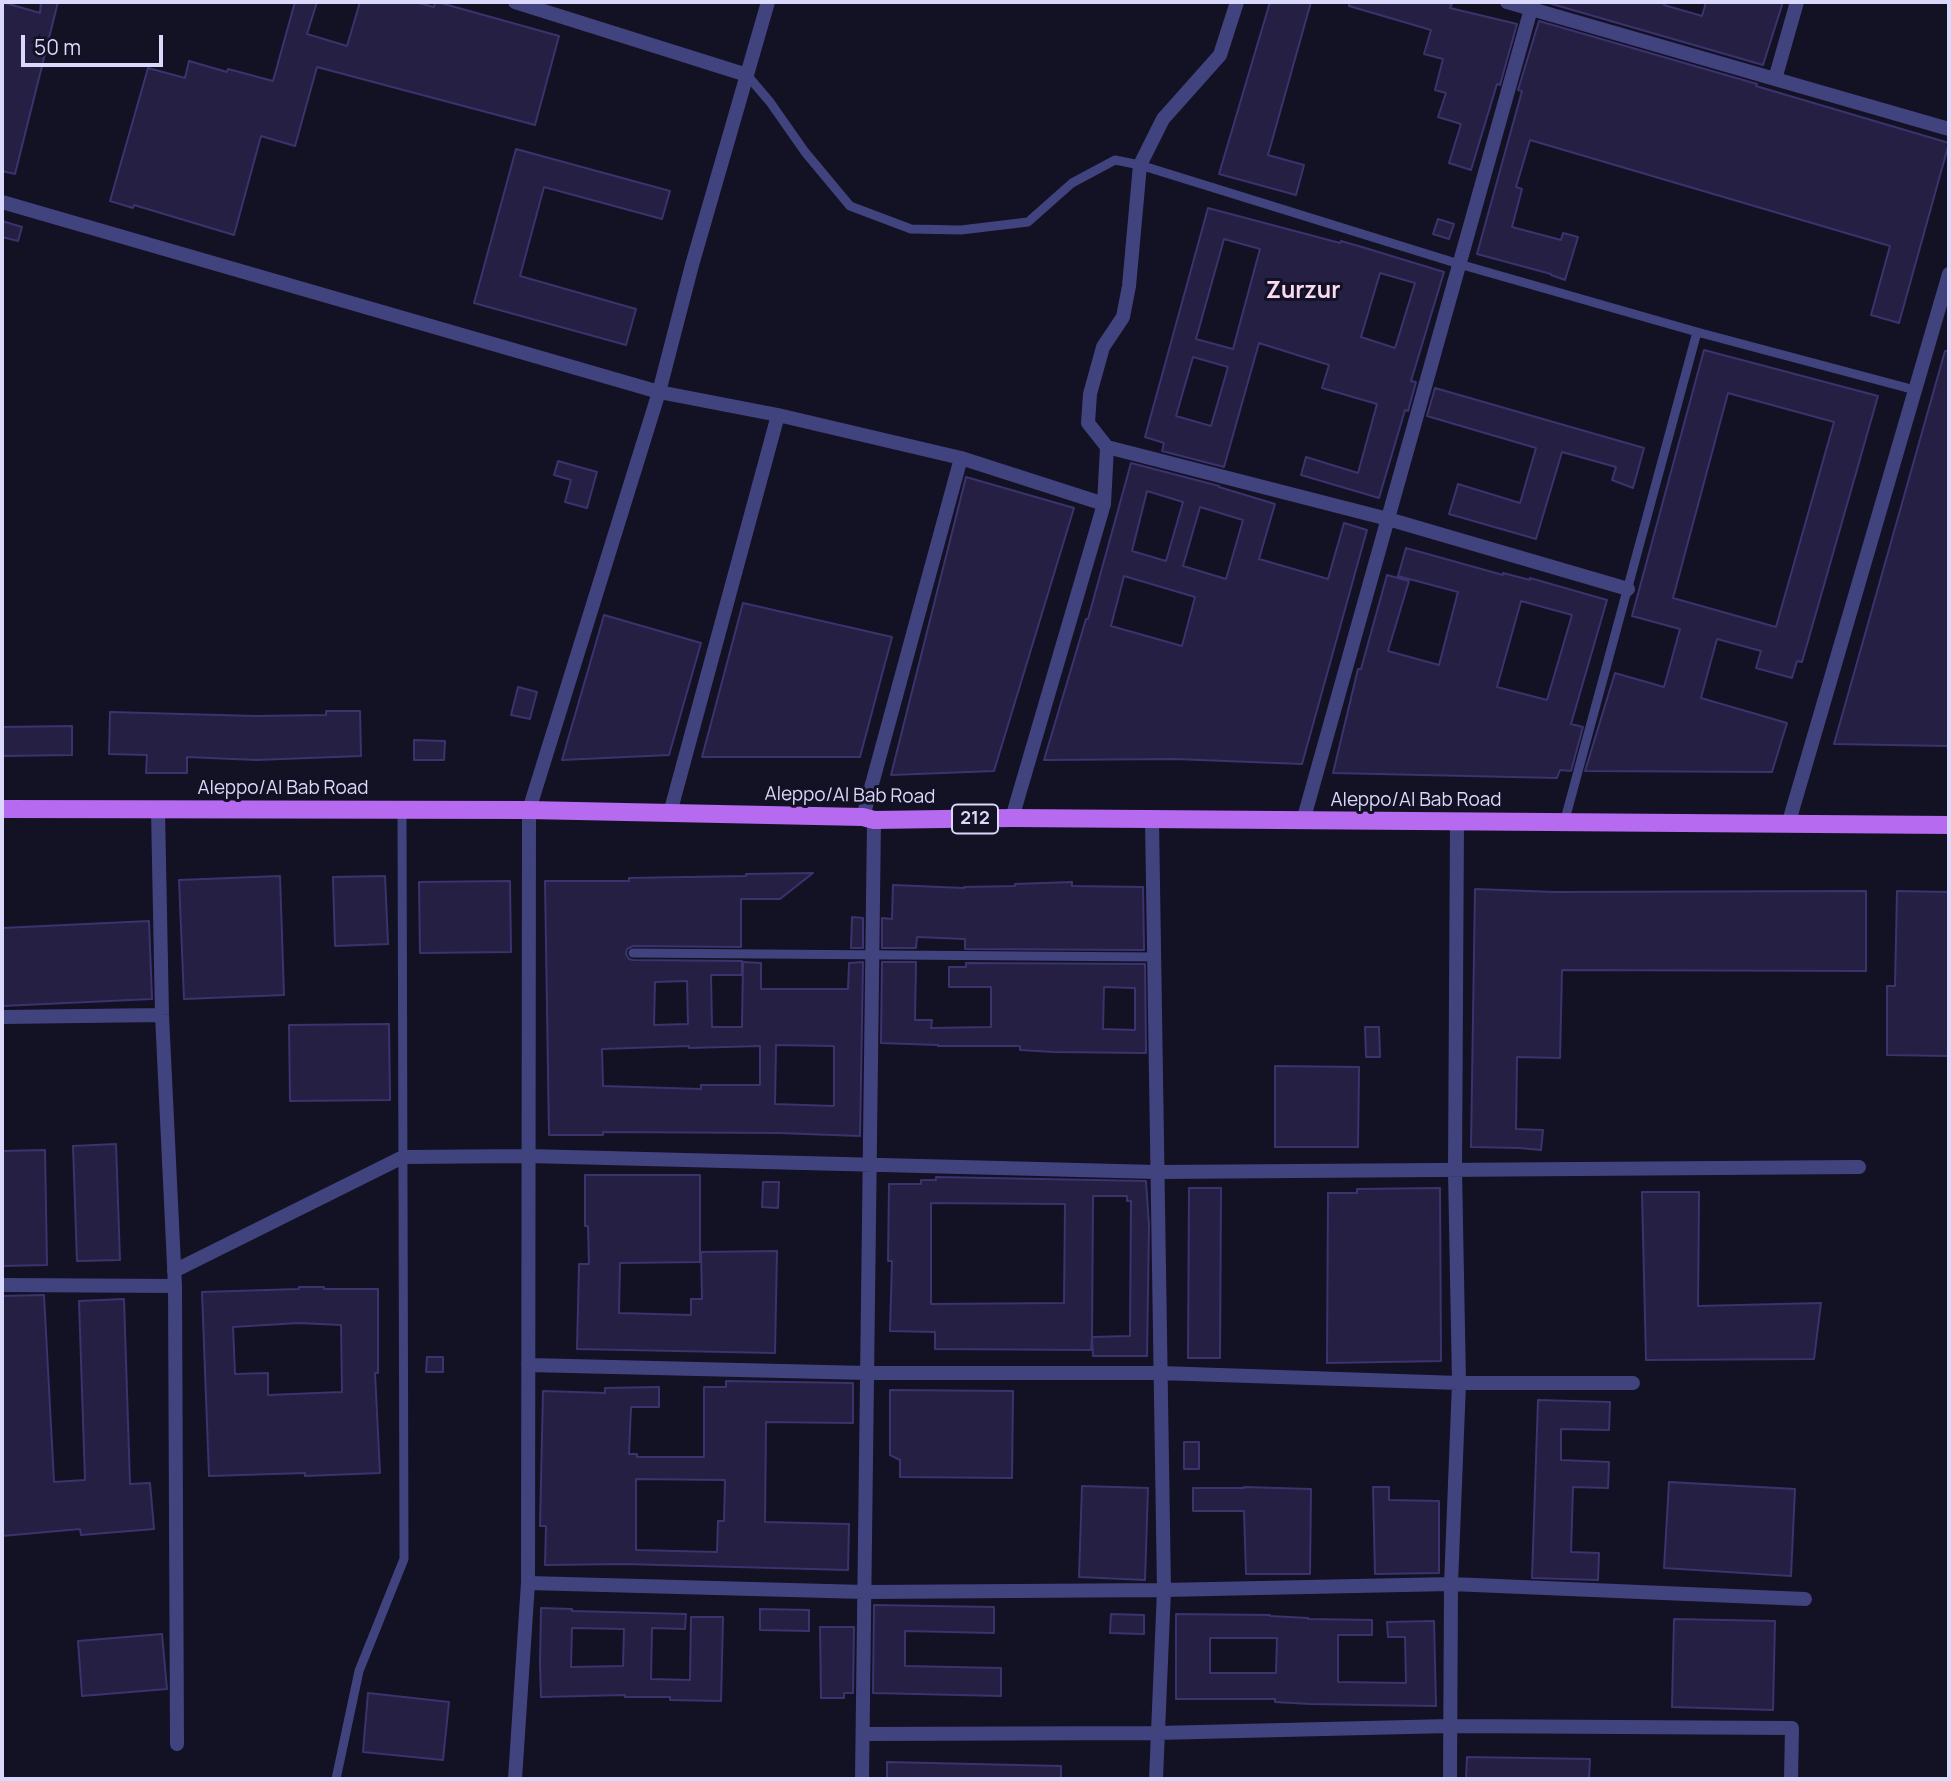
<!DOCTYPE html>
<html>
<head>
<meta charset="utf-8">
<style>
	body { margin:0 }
	#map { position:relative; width:1951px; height:1781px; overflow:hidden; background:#131124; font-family:Manrope,sans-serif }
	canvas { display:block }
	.frame { position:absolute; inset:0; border:4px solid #dad8fb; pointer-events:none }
	.scale { position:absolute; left:21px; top:35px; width:142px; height:32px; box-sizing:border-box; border:4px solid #dad8fb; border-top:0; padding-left:9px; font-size:21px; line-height:24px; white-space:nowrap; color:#dad8fb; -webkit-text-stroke:5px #131124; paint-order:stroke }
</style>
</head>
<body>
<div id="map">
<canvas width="1951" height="1781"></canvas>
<div class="frame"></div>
<div class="scale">50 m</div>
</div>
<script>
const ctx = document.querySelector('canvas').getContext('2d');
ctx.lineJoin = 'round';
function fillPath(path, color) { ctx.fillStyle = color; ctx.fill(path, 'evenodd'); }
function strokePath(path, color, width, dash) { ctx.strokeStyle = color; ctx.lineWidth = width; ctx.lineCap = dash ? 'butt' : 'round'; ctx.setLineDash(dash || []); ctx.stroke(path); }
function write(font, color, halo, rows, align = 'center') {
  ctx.font = font + ' Manrope,sans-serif'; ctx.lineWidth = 6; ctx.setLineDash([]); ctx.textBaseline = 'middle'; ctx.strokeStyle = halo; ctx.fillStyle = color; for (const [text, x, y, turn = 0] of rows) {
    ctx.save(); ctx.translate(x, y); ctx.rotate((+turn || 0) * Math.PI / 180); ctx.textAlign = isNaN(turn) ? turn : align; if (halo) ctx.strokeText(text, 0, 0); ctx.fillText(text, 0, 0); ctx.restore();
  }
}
const building = new Path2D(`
	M2 2 40 13 41 2H58L15 174 2 171Z
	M295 2H317L307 34 347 46 360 2H414L434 7 435 2H437L559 36 535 125 317 67 295 146 261 136 234 235 134 205 133 208 110 201 148 68 185 78 189 61 227 72 228 69 273 81Z
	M1270 2H1311L1268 155 1304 165 1296 195 1219 174Z
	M1349 2H1441L1452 4 1450 8 1517 24 1500 85 1497 84 1471 170 1449 163 1461 124 1438 117 1446 93 1435 90 1443 59 1424 54 1431 30 1349 6Z
	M1545 2H1665L1664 5 1702 16 1706 2H1783L1763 65Z
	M1539 21 1757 84 1756 86 1949 143 1899 323 1871 315 1890 246 1530 140 1516 187 1522 189 1512 227 1561 240 1563 233 1578 237 1565 280 1551 275V274L1477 254 1522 91 1518 90Z
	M516 149 670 191 662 219 544 187 520 276 636 309 626 345 474 303Z
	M1208 208 1340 243 1341 241 1362 247 1444 272 1411 381 1416 382 1408 411 1405 410 1379 498 1301 475 1306 457 1358 473 1377 404 1322 388 1329 365 1259 343 1224 467 1162 451 1164 443 1145 437ZM1224 239 1260 249 1233 349 1196 339ZM1380 273 1415 283 1395 348 1361 337ZM1193 357 1228 367 1211 426 1176 416Z
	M1438 219 1454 224 1449 239 1433 234Z
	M2 221 22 227 18 241 2 237Z
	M1704 350 1878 396 1802 662 1797 661 1792 678 1756 668 1761 651 1717 639 1701 698 1787 723 1772 772 1585 771 1615 673 1664 687 1680 629 1632 616ZM1728 393 1834 422 1776 627 1673 598Z
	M1945 351H1949V746L1834 744Z
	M1435 388 1644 448 1633 488 1612 480 1616 467 1562 452 1536 539 1449 514 1458 484 1520 503 1536 448 1427 416Z
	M558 461 597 472 587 508 565 502 571 480 554 475Z
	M1131 463 1219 486V487L1275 504 1259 559 1328 579 1344 523 1367 530 1302 764 1175 759 1044 760 1086 619H1088ZM1147 491 1183 502 1166 561 1132 551ZM1200 507 1243 520 1226 579 1183 566ZM1124 576 1195 597 1182 646 1111 626Z
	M966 477 1074 508 994 771 891 775Z
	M1406 548 1503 575V573L1530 580V578L1607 600 1571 724 1583 727 1571 771 1560 770 1557 778 1333 773 1358 669H1361L1387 575 1409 581 1388 651 1439 665 1458 592 1398 576ZM1521 601 1572 615 1547 700 1497 687Z
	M743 603 892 637 860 757H702Z
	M604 615 701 643 669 755 562 760Z
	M518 687 537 692 530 719 511 715Z
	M326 711H360L361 756 256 760 187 757V773H146L147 755 109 754 110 712 255 716 326 715Z
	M72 726V755L2 756V727Z
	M414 740 445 741 444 760H414Z
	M813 873 780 899H741V947L633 946 627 949 626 954 629 959 633 960 742 961V975H711L712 1027H742L743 962 761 963V989H848L849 963 863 962 860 1136 779 1133 603 1132V1135H549L545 881H629V878L746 876V874ZM687 981 688 1024 654 1025 655 982ZM776 1045 834 1046V1106L775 1104ZM689 1046V1048L760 1046V1085H701V1089L603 1086 602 1049Z
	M280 876 284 995 184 999 179 880Z
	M385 876 388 944 335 946 333 877Z
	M510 881 511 952 420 953 419 882Z
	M1072 882V886L1143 887 1144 950 965 949V939L917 937 916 948H882V918L892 919 893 885 964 888V887L1015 886V884Z
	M1475 889 1555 892 1866 891V971L1562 970 1560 1058 1517 1057 1516 1129 1543 1130 1541 1150 1520 1148 1471 1147Z
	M1897 891 1949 892V1056L1887 1055V986H1895Z
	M852 917 863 918V948H851Z
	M149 921 152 999 2 1006V928Z
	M882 962H916L915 1020H932L931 1028 991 1027V987H949V967H966V963L1145 964 1146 1053 1054 1052 1020 1050V1046H938V1045L881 1043ZM1104 987 1135 988V1030L1103 1029Z
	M389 1024 390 1100 290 1101 289 1025Z
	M1365 1027H1379L1380 1057H1366Z
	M1275 1066 1359 1067 1358 1147H1275Z
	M116 1144 120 1260 77 1261 73 1146Z
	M45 1150 47 1265 2 1266V1151Z
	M585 1175H700V1262L620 1263 619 1313 691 1315V1299H702L701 1252 777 1251 775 1353 577 1349 579 1264H589L588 1226H585Z
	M936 1177 1146 1181 1149 1225 1147 1356H1093L1092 1337 1091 1350 935 1349V1332L890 1331 892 1261H888L889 1184H921V1180H936ZM1093 1196H1127V1201H1131L1130 1336 1092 1337ZM931 1203 1065 1204 1064 1303 931 1304Z
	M763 1182H779L778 1208 762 1207Z
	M1189 1188H1221L1220 1358H1188Z
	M1440 1188 1441 1361 1327 1363 1328 1193H1357V1189Z
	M1642 1192H1699L1698 1306 1821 1303 1814 1359 1646 1360Z
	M299 1287H324V1289H378V1373H375L380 1473 305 1476V1473L209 1476 202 1292 299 1289ZM298 1323 341 1325 342 1392 268 1395V1373L235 1374 233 1327Z
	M44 1295 54 1482 85 1480 79 1301 124 1299 130 1484 150 1483 154 1529 81 1535 80 1529 2 1536V1296Z
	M427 1357H443V1372H426Z
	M726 1381 853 1383V1423L766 1422 765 1522 849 1524 848 1570 624 1564 545 1565 546 1526H540L543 1391 605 1393V1388L659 1387V1407H631L629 1454H637V1457H704V1387H726ZM636 1479 725 1480 724 1521H718L717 1552 636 1550Z
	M890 1390 1013 1391 1012 1478 900 1477V1460L890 1455Z
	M1538 1400 1610 1402 1609 1430 1561 1429V1460L1609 1462 1608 1488 1573 1487 1571 1552 1599 1553 1598 1580 1532 1578Z
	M1184 1442H1199V1469H1184Z
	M1669 1482 1795 1489 1791 1576 1664 1568Z
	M1082 1486 1148 1488 1145 1580 1079 1577Z
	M1244 1487 1311 1489 1310 1574H1246L1244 1511H1193V1488H1244Z
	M1373 1487H1389V1500L1439 1501V1573L1375 1574Z
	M874 1605 994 1607V1633L905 1631V1666L1001 1668V1696L873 1693Z
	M541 1608 572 1609V1611L686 1614 685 1629 652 1628 651 1679 690 1680 691 1617H723L721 1701 670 1700V1697H625V1695L541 1697 540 1664ZM572 1628 624 1629 623 1666 571 1667Z
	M760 1609 809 1610V1631L760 1630Z
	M1111 1614 1144 1615V1634L1110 1633Z
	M1176 1614 1270 1615V1616L1308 1618V1619L1372 1620V1635H1338V1682L1406 1683 1405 1637H1388L1387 1622 1434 1621 1436 1706 1310 1704 1275 1702V1699H1176ZM1210 1638H1277L1276 1673H1210Z
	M1674 1619 1775 1621 1773 1710 1672 1707Z
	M820 1627H854L853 1693H844V1698H821Z
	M162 1634 167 1689 82 1696 78 1641Z
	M368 1693 449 1702 443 1760 363 1752Z
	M1467 1757 1590 1759 1589 1779H1466Z
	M887 1762 1061 1766V1779H887Z`);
fillPath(building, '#241f43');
strokePath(building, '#3b336d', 2);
strokePath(new Path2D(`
	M747 75 770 102 805 152 850 206 911 229 961 230 1028 222 1072 183 1115 160 1140 165 1459 264 1697 332 1915 390
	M1564 823 1697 332
	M633 953 1154 957
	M336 1779 359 1671 404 1559 402 810`), '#41437f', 9);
strokePath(new Path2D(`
	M515 2 747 75
	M1507 2 1949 129
	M1775 79 1797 2
	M2 202 659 392 778 415 961 458 1104 504
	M1107 447 1388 519 1628 589
	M158 810 162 1015 175 1286 177 1744
	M670 813 778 415
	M863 817 961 458
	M1012 818 1104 504 1107 447 1088 423 1090 394 1103 347 1123 317 1129 286 1140 165 1163 119 1220 55 1237 2
	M1152 820 1164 1590 1156 1779
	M1303 821 1531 9
	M1788 825 1949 274
	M2 1017 162 1015
	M174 1271 403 1157 528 1156 1157 1172 1859 1167
	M2 1285 175 1286
	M528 1365 867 1373H1160L1459 1383H1633
	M528 1583 865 1592 1164 1590 1451 1584 1805 1599
	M863 1734 1157 1733 1450 1726 1792 1728 1791 1779
	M515 1779 528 1583 529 810 659 392 692 265 768 2
	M862 1779 874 820
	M1450 1779 1451 1584 1459 1383 1455 1170 1457 822`), '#41437f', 14);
strokePath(new Path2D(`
	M2 809 529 810 863 817 874 820 1012 818 1949 825`), '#b56af0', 18);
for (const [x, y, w] of [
	[975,819,46]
]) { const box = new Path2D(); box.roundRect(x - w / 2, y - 14.5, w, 29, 5); ctx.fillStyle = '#131124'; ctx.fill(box); strokePath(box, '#dad8fb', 2); }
write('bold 18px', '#dad8fb', null, [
	["212",975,819]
]);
write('19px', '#dad8fb', '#131124', [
	["Aleppo/Al Bab Road",283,789],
	["Aleppo/Al Bab Road",850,796,1],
	["Aleppo/Al Bab Road",1416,801]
]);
write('bold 23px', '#fbdaf1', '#131124', [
	["Zurzur",1303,292]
]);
</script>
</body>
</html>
